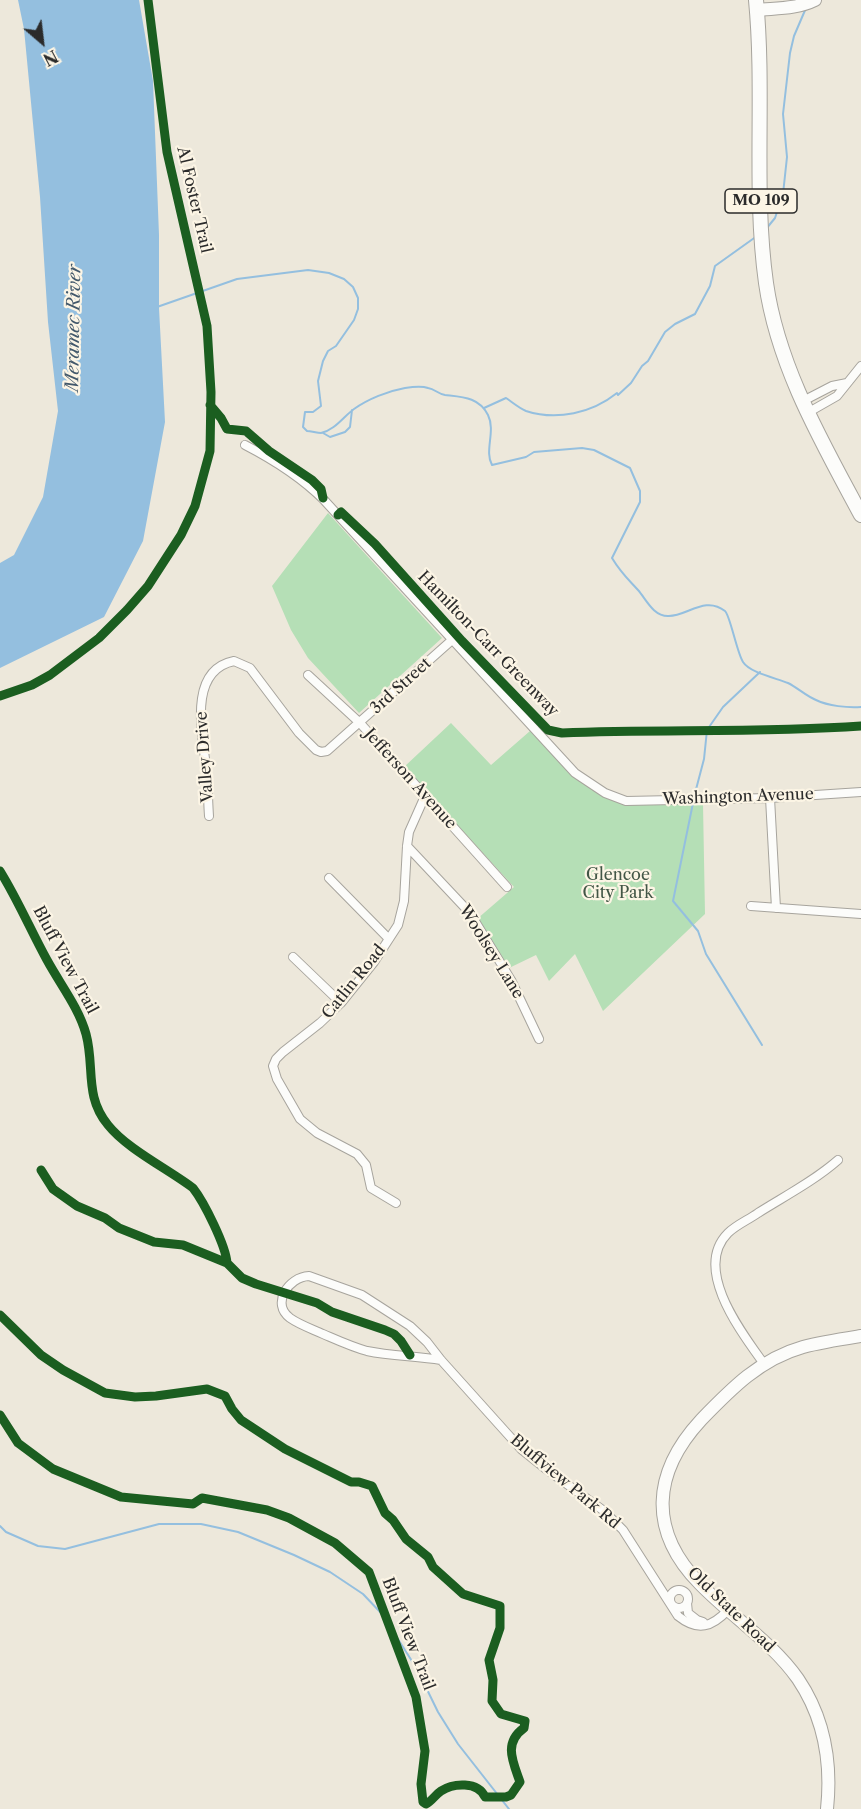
<!DOCTYPE html>
<html>
<head>
<meta charset="utf-8">
<style>
	body { margin:0 }
	#map { position:relative; width:861px; height:1809px; overflow:hidden; background:#ede8db; font-family:"Libre Caslon Text",serif }
	canvas { display:block }
	.north { position:absolute; left:12px; top:12px; width:60px; height:60px; -webkit-text-stroke:4px #fcf5e5; paint-order:stroke; rotate:152deg; font-size:16px; font-weight:700; line-height:24px; text-align:center; color:#2b2b2b }
	.north::after { content:''; display:block; margin:auto; width:21px; height:27px; background:#2b2b2b; clip-path:polygon(50% 0,100% 100%,50% 72%,0 100%) }
</style>
</head>
<body>
<div id="map">
<canvas width="861" height="1809"></canvas>
<div class="north">N</div>
</div>
<script>
const ctx = document.querySelector('canvas').getContext('2d');
ctx.lineJoin = 'round';
function fillPath(path, color) { ctx.fillStyle = color; ctx.fill(path, 'evenodd'); }
function strokePath(path, color, width, dash) { ctx.strokeStyle = color; ctx.lineWidth = width; ctx.lineCap = dash ? 'butt' : 'round'; ctx.setLineDash(dash || []); ctx.stroke(path); }
function write(font, color, halo, rows, align = 'center') {
  ctx.font = font + ' "Libre Caslon Text",serif'; ctx.lineWidth = 4.5; ctx.setLineDash([]); ctx.textBaseline = 'middle'; ctx.strokeStyle = halo; ctx.fillStyle = color; for (const [text, x, y, turn = 0] of rows) {
    ctx.save(); ctx.translate(x, y); ctx.rotate((+turn || 0) * Math.PI / 180); ctx.textAlign = isNaN(turn) ? turn : align; if (halo) ctx.strokeText(text, 0, 0); ctx.fillText(text, 0, 0); ctx.restore();
  }
}
fillPath(new Path2D(`
	M328 513 442 638 359 713 308 658 291 630 272 586Z
	M451 723 491 765 530 731 571 773 602 795 703 804 705 914 603 1011 575 954 549 981 536 955 507 969 477 919 514 887 404 767Z`), '#b5dfb6');
fillPath(new Path2D(`
	M18 0H139L153 81 159 235V308L165 422 143 541 104 617 0 668V563L14 555 43 497 58 411 48 322 40 197 24 29Z`), '#94bfdf');
strokePath(new Path2D(`
	M766 229 775 218 783 194 787 157 783 114 790 53 794 36 806 8
	M157 307 237 279 308 270 329 273 344 279 353 287 358 298V309L354 320 336 346 328 351 323 361 318 381 321 406 313 412H305L303 427 307 431C311 431 317 433 321 433 335 430 344 416 354 409 368 399 388 391 405 388 411 387 423 386 428 388 435 389 438 394 445 395 462 397 479 397 488 415 496 431 484 451 492 465L526 457 534 452 582 448 594 450 630 468 640 491V502L612 558C621 573 627 578 638 590 646 599 653 616 668 616 686 617 705 595 725 611 730 615 737 653 743 662 750 673 776 678 788 683 798 688 806 696 816 700 828 706 848 708 861 707
	M484 408 506 398C512 402 519 408 526 411 557 421 592 413 617 393L618 395 631 383 642 366 648 361 665 332 675 324 695 314 710 286 715 266 757 236
	M323 433 330 437 345 432 350 427 352 410
	M694 797 704 759 707 730 723 707 760 672
	M693 803 673 901 698 931 706 954 762 1045
	M0 1526 6 1532 38 1546 65 1549 159 1524H201L238 1532 294 1555 330 1572 363 1594 382 1614 417 1669 438 1712 458 1744 509 1809`), '#94bfdf', 2);
const street = new Path2D(`
	M803 401 832 386 847 383
	M809 412 837 396 861 366
	M245 445C274 460 301 477 324 500L575 773 605 793 626 801 770 798 861 792
	M308 675 360 723 507 887
	M770 798 776 908
	M209 816C208 802 208 789 207 775 204 741 185 671 234 661L250 668 299 733 316 750 321 752 327 751 452 640
	M407 846 470 913 511 980 539 1039
	M329 878 389 939
	M751 906 861 914
	M293 957 341 1003
	M396 1203 371 1188 366 1165 357 1154 317 1133 300 1119 277 1079 273 1066 276 1059 283 1052 320 1023 341 1003 374 962 398 925 404 901 407 846 409 832 425 796
	M441 1360C417 1356 391 1356 367 1351 352 1347 337 1340 323 1334 312 1329 300 1325 290 1318 271 1304 288 1277 309 1276L362 1295 410 1326 427 1342 441 1360 521 1449 546 1469 604 1511 623 1530 678 1616C698 1632 712 1627 728 1610
	M764 1364C742 1333 692 1269 728 1233 736 1225 748 1220 758 1213 785 1196 814 1181 838 1160
	M670 1599a9 9 0 1 1 18 0a9 9 0 1 1-18 0Z
	M687 1603 688 1613 697 1620 703 1622`);
const secondary = new Path2D(`
	M757 10C777 8 797 9 815 0
	M827 1809C832 1762 825 1719 798 1679 772 1642 732 1617 700 1584 648 1531 652 1473 701 1420 731 1389 760 1359 803 1347 822 1342 842 1339 861 1336`);
const primary = new Path2D(`
	M756 0C765 94 753 190 766 283 778 367 822 442 861 515`);
strokePath(street, '#a7a49d', 10);
strokePath(secondary, '#a7a49d', 14);
strokePath(primary, '#a7a49d', 16);
strokePath(street, '#fcfcfa', 8);
strokePath(secondary, '#fcfcfa', 12);
strokePath(primary, '#fcfcfa', 14);
strokePath(new Path2D(`
	M210 405 221 418 227 429 246 431 269 451 312 480 321 489 323 498
	M338 515 341 512 375 544 462 641 548 730 562 733C662 729 762 733 861 726
	M0 696 32 685 50 675 99 638 127 610 148 586 181 535 195 506 210 451 211 392 207 326 167 152 148 0
	M0 871C18 900 31 931 47 960 60 984 79 1008 86 1034 95 1067 84 1096 108 1125 127 1149 168 1169 193 1188 204 1202 226 1246 227 1263
	M41 1170 53 1189 77 1206 105 1218 119 1228 154 1242 183 1245 227 1263 242 1278 256 1284 317 1303 332 1312 385 1330 394 1334 401 1341 410 1355
	M0 1315 41 1355 63 1370 105 1393 135 1397 156 1396 207 1389 225 1396 232 1409 241 1420 285 1449 351 1482H359L372 1486 385 1513 393 1520 406 1539 428 1557 433 1567 463 1594 500 1606V1628L489 1660 493 1680 492 1701 501 1714 525 1721 524 1728C503 1743 513 1762 520 1782L511 1795 506 1797H485C478 1781 453 1783 441 1791 435 1795 432 1801 426 1804L423 1802 421 1784 425 1751 416 1697 369 1572 335 1543 289 1518 267 1510 202 1498 193 1504 121 1497 53 1469 18 1443 0 1415`), '#1b5e20', 9);
for (const [x, y, w] of [
	[761,201,72]
]) { const box = new Path2D(); box.roundRect(x - w / 2, y - 12, w, 24, 4.5); ctx.fillStyle = '#fcf5e5'; ctx.fill(box); strokePath(box, '#2b2b2b', 1.5); }
write('bold 15px', '#2b2b2b', null, [
	["MO 109",761,201]
]);
write('16px', '#2b2b2b', '#fcf5e5', [
	["Al Foster Trail",194,200,77],
	["Hamilton-Carr Greenway",488,644,46],
	["3rd Street",401,686,-42],
	["Valley Drive",205,757,-94],
	["Jefferson Avenue",410,779,48],
	["Washington Avenue",738,797,-2],
	["Woolsey Lane",491,952,58],
	["Bluff View Trail",65,960,62],
	["Catlin Road",354,982,-51],
	["Bluffview Park Rd",565,1482,40],
	["Old State Road",731,1610,44],
	["Bluff View Trail",408,1634,69]
]);
write('16px', '#425646', '#fcf5e5', [
	["Glencoe",618,875],
	["City Park",618,893]
]);
write('italic 18px', '#42586b', '#fcf5e5', [
	["Meramec River",74,328,-89]
]);
</script>
</body>
</html>
